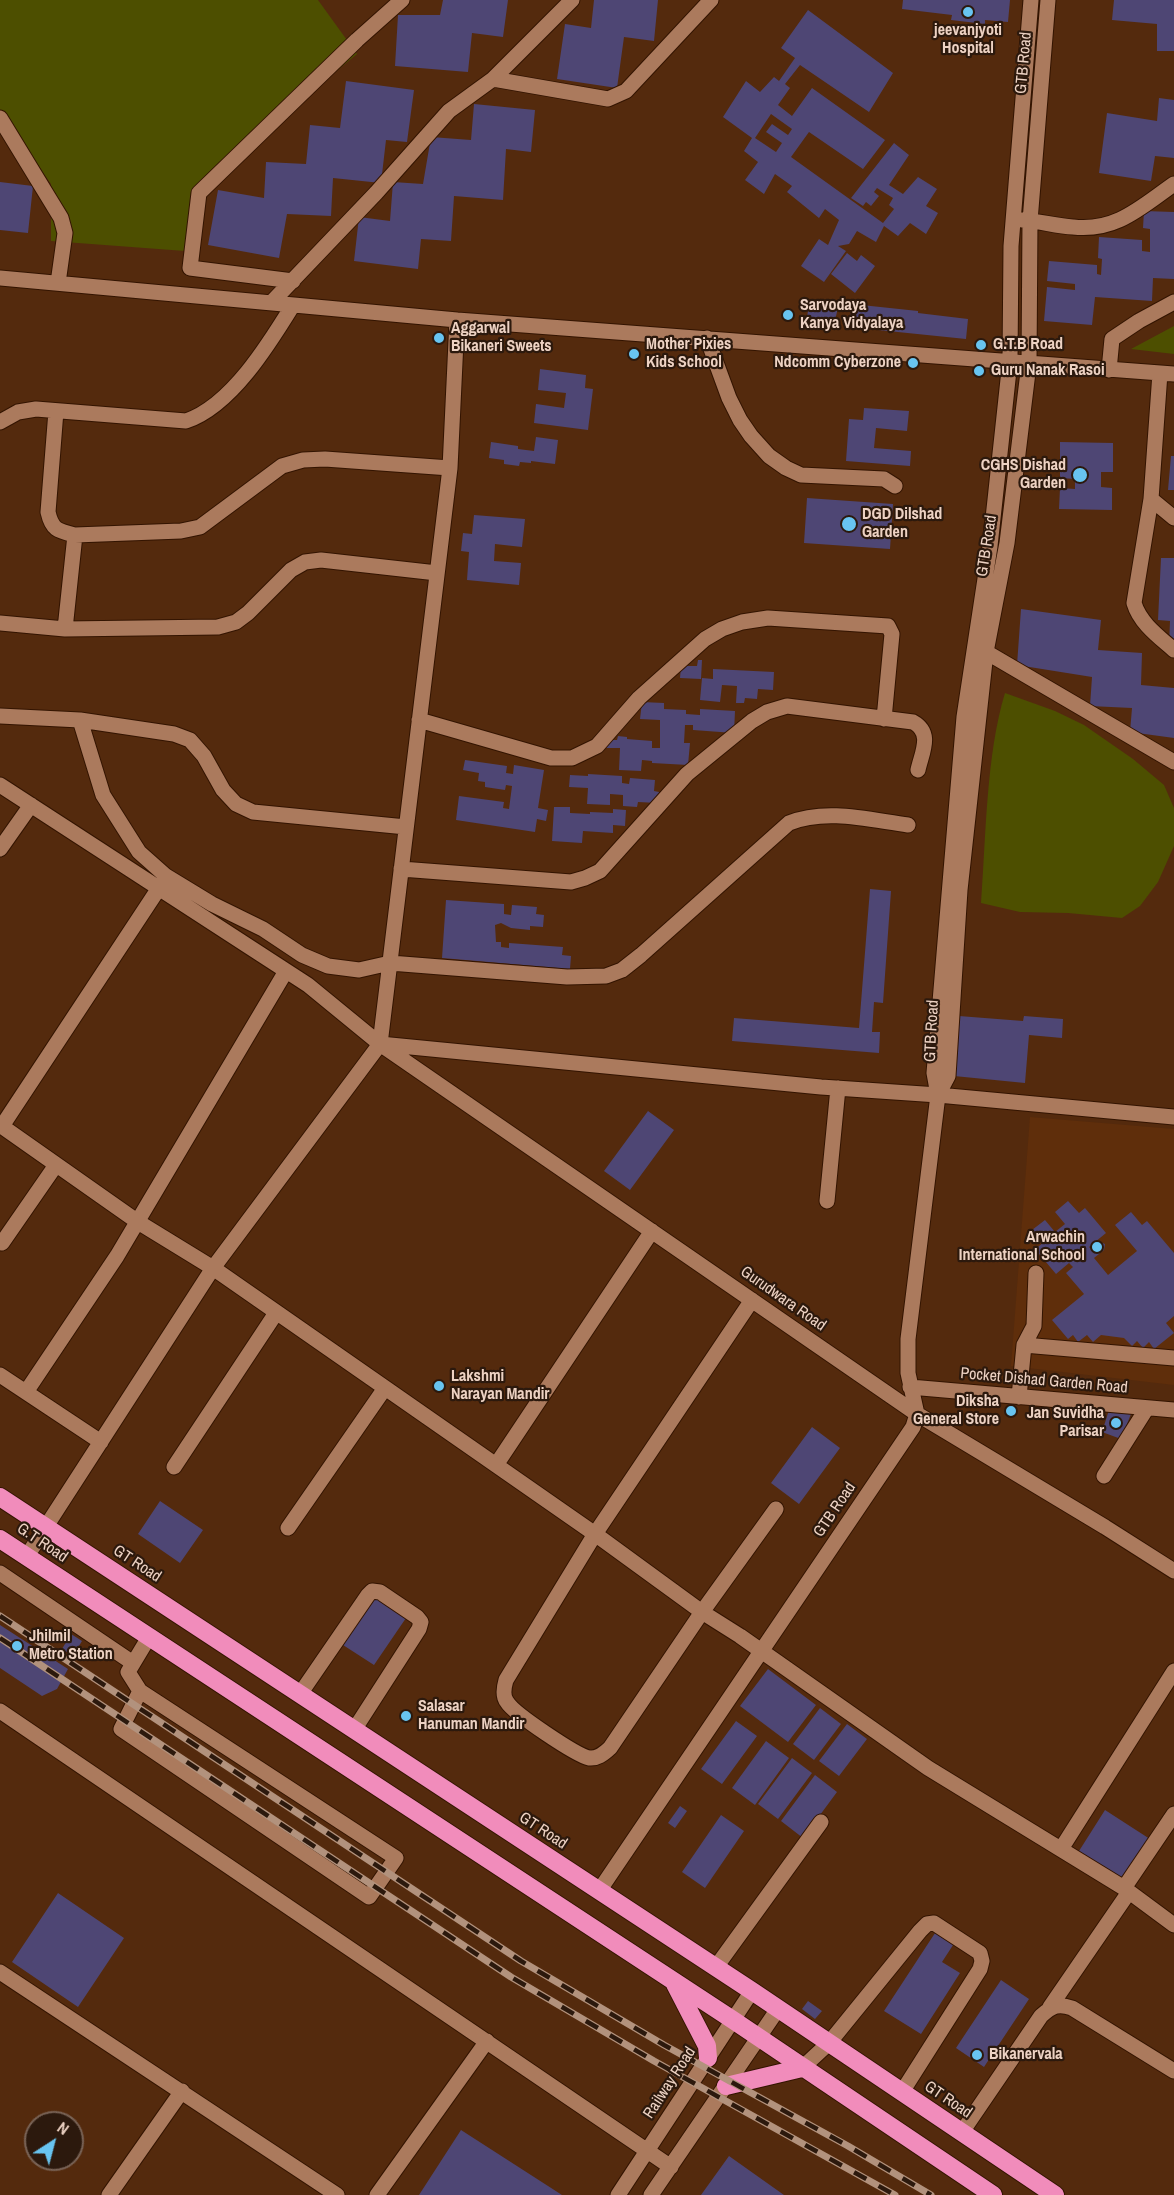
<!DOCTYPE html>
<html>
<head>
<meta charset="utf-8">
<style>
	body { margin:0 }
	#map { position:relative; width:1174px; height:2195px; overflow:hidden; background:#542a0d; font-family:"Archivo Narrow",sans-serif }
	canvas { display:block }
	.north { position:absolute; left:24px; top:2111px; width:60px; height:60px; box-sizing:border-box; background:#2c190d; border:2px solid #796356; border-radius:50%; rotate:36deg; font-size:16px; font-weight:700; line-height:24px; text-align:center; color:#edd2c3 }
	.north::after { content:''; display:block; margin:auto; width:21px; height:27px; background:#68c4f0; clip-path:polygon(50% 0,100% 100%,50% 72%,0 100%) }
</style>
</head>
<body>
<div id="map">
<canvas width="1174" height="2195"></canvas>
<div class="north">N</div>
</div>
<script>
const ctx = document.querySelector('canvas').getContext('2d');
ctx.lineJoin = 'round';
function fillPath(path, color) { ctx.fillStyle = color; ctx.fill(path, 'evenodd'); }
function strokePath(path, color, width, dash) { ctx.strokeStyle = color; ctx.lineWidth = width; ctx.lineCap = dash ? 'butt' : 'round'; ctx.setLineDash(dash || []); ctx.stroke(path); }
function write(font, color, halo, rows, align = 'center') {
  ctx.font = font + ' "Archivo Narrow",sans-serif'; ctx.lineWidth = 4.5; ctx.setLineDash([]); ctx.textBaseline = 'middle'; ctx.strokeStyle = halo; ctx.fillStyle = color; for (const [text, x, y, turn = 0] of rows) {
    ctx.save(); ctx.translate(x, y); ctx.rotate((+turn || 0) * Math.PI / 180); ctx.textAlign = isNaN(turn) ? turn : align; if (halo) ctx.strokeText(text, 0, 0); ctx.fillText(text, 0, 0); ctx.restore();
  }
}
fillPath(new Path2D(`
	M1030 1117 1174 1129V1385L1011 1366Z`), '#5f2e0b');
fillPath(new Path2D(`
	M0 0H318L357 54 202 183 185 251 51 241V184L0 111Z
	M1174 326V354L1131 349Z
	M1005 693 1055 711 1084 725 1133 759 1164 785 1174 808V846L1158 882 1140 906 1122 918 1068 913 1020 912 981 903C986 838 986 755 1005 693Z`), '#4d4f00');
fillPath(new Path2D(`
	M443 0H508L503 37 472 33 468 72 395 66 398 15H440Z
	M594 0H658L654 41 624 37 617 88 557 79 565 24 591 28Z
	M903 0H1010L1008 22 985 20V24L951 20 952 15 902 9Z
	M1114 0H1174V51H1157V24L1112 20Z
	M808 10 893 73 869 112 800 65 785 84 790 88 778 105 792 116 812 88 885 140 863 169 809 132 791 157 883 223 894 209 889 205 893 198 877 188 874 192 879 196 871 206 866 202 863 206 851 198 894 143 909 155 889 185 903 194 918 177 937 189 926 206 938 213 926 234 910 223 898 236 884 226 876 242 857 231 849 244 838 246 846 251 824 282 801 266 819 239 828 245 839 220 825 209 819 218 787 192 792 186 775 174 764 194 745 180 758 162 744 151 752 138 723 117 746 81 760 92 774 77 779 81 795 58 781 48ZM771 114 792 129 788 135 772 124 766 132 782 143 776 152 755 138Z
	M346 81 414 90 407 142 386 140 381 183 333 178 331 216 287 214 279 258 208 245 218 190 264 198 266 162 306 164 310 125 340 128Z
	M1159 98 1174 100V158L1155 156 1151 181 1099 173 1107 113 1157 121Z
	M474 104 535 110 531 152 506 149 503 200 454 196 451 241 421 239 418 269 354 261 359 217 390 221 393 182 423 184 431 137 471 140Z
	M0 182 33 186 28 233 0 230Z
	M1144 211 1174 212V279L1153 278 1152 301 1095 297 1092 325 1044 321 1047 287 1075 290V284L1047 281 1049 261 1097 265V274L1101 275 1102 259 1098 258 1099 237 1142 240V251L1150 252V229L1143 228Z
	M847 253 857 261 861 255 875 266 855 293 831 274Z
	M810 302 838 307 834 326 806 321Z
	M852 304 918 311V313L968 319 966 339 849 327Z
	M540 369 586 375 585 388 593 389 588 430 534 423 536 404 564 408 566 393 538 390Z
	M864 408 909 411 907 431 876 428 874 448 911 451 910 466 846 461 849 419 863 420Z
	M536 437 558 440 555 464 531 461V463L520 462 519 466 504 464V460L489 458 491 442 518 446V449L534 451Z
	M1060 442 1113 443V472H1101V487L1112 488V510L1059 509 1060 488 1075 489V479L1060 478Z
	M1171 456H1174V490H1168Z
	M807 498 893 504 890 549 804 543Z
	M474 515 525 519 522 547 495 544 494 561 521 563 519 585 467 580 469 552 461 551 463 533 472 534Z
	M1161 558H1174V645H1169L1170 621 1158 620Z
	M1021 609 1101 620 1098 650 1142 653 1141 685 1174 688V738L1130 732 1132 708 1090 706 1092 677 1017 665Z
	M698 660H702L701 679 680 678 681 666H697Z
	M713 669 774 672 773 690 758 689 757 699 745 698 744 703H736L737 686 722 685 720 702 700 700 702 678 713 679Z
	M642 702 664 703V709L686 710V714L700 715V709L735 711 734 733 693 730V725H685L684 743H690L688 765 652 763V761L642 760 641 771 619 770 620 748H605L606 740H617L618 736 627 737V739L652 741V748H660V720L640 719Z
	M465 760 507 766 506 773 513 774 514 765 544 770 538 808 548 810 546 821 537 819 535 832 456 820 459 796 504 802 503 808 509 809 512 786 506 785 505 790 485 787V782L478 781 479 773 463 770Z
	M588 774 622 776V783L629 784 630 778 655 780 654 791 659 792 658 803 638 802 637 807 623 806V795L610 794V805L587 804 588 788 569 787 570 775 588 776Z
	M554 807H570V813L590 814V812L613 813V809L626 810 625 826 613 825V833L583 831 582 843 552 841Z
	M870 889 891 891 883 1003 874 1002 872 1032H880L879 1053 732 1041 734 1018 859 1028Z
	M446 900 504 904V914L511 915 512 905 537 907 536 914 544 915 543 927 530 926V930L511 928 501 923 495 925 496 942H501V947L509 948V943L563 947 562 955 571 956 570 969 442 958Z
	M959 1016 1023 1021 1024 1016 1063 1019 1062 1038 1029 1035 1025 1083 954 1076Z
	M648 1111 674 1130 630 1190 604 1171Z
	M1068 1201 1079 1213 1085 1208 1106 1233 1089 1247 1091 1249 1100 1242 1105 1244 1104 1250 1094 1258 1108 1275 1137 1251 1115 1225 1131 1212 1142 1225 1147 1221 1174 1253V1316L1166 1323 1174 1333 1154 1349 1149 1342 1143 1348 1137 1341 1132 1346 1124 1338 1101 1335 1093 1342 1087 1335 1078 1342 1073 1335 1068 1339 1052 1320 1084 1294 1066 1273 1073 1267 1069 1263 1056 1274 1035 1249 1043 1243 1032 1230 1045 1220 1055 1232 1065 1224 1055 1212Z
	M1109 1410 1131 1414 1121 1439 1102 1432Z
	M812 1427 840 1448 799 1504 771 1483Z
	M160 1501 203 1530 180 1563 138 1534Z
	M375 1597 406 1618 374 1665 343 1645Z
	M0 1625 68 1669 57 1689 42 1696 0 1668Z
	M71 1634 82 1641 73 1656 62 1649Z
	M768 1669 816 1705 788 1742 740 1706Z
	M820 1708 841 1724 814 1760 793 1744Z
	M736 1721 757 1736 722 1784 701 1769Z
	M847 1724 867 1739 839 1776 819 1761Z
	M766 1741 789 1758 755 1805 732 1788Z
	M792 1758 812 1773 778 1819 758 1804Z
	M815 1775 837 1792 803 1838 781 1821Z
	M680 1806 687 1811 675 1828 668 1823Z
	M1105 1810 1153 1841 1126 1882 1079 1851Z
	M721 1815 744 1831 705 1888 682 1872Z
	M58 1893 124 1938 78 2007 12 1962Z
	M937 1930 955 1942 942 1962 960 1973 921 2034 884 2011Z
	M1001 1980 1029 1999 984 2067 956 2048Z
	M808 2001 822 2011 815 2019 802 2009Z
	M461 2130 562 2195H419Z
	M729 2156 784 2195H701Z`), '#4e4674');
const minor = new Path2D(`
	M493 79 608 99 626 91 711 0
	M0 118 61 218 65 233 58 283
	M1022 220C1039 221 1056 226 1073 227 1116 232 1141 207 1174 184
	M0 278 457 320
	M293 281 190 268 199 193 357 40 402 0
	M271 303 376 193 449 111 493 79 572 0
	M707 338 729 398 740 420 751 436 769 456 786 468 801 475 884 479 895 486
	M1109 370 1112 339 1139 321 1174 302
	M1160 373 1151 499 1174 518
	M56 411 48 512C52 530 58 531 75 535L181 531 200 527 282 466 303 460 325 459 450 468
	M0 422 18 412 36 409 186 421C231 406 269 344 293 305
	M1151 499 1134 603C1140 623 1158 636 1174 650
	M0 623 65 629 218 627 236 622 248 613 291 570 305 562 321 560 437 573
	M65 629 75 535
	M977 650 986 652 1174 762
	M0 716 80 720 174 734 190 740 204 756 223 790 236 804 253 812 406 827
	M80 720 103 795 139 852 166 876 212 904 263 929 302 955 328 966 359 970 390 963 567 977 606 976 622 970 641 955 789 823C826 808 870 820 908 825
	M419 720 551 758H572L597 746 639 698 705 639 722 629 742 622 768 618 888 626 892 634 884 719
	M0 785 308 985 380 1044 917 1414 1105 1527 1174 1571
	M0 849 31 805
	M401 869 571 882 585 878 600 871 687 774 752 721 767 712 787 706 913 722C933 733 922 752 918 770
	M380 1044 450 468 457 320 1174 374
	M938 1095 948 1076 960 890 986 652 1007 543 1029 364 1030 221 1048 0
	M0 1125 138 1222 213 1268 595 1534 702 1612 740 1636 928 1768 1124 1888 1174 1925
	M2 1126 159 888
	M827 1201 838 1088
	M2 1243 56 1165
	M752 1300 595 1534 506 1680C504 1687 502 1696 507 1702 514 1714 576 1755 589 1758 598 1759 604 1753 610 1748L702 1612 776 1509
	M1024 1345 1174 1358
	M0 1375 101 1442
	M910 1387 1174 1410
	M26 1392 117 1256 286 971
	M1019 1397 1024 1345 1034 1326 1036 1273
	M496 1465 652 1231
	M174 1467 276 1313
	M1104 1476 1147 1408
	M288 1528 385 1388
	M27 1556 213 1268 380 1044 821 1087 938 1095 1174 1117
	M0 1573 133 1663
	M140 1691 396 1858 369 1897 121 1729Z
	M140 1691 128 1672 149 1637
	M300 1694 368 1595 372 1591 380 1592 417 1617 421 1622 419 1629 354 1730
	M0 1711 671 2167
	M1061 1849 1174 1671
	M1124 1888 1174 1814
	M599 1891 913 1427 917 1414 908 1373V1339L938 1095 934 1073 964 717 990 546 1010 361 1011 246 1031 0
	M716 1967 821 1822
	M0 1972 337 2195
	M1050 2007 1129 1892
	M802 2068 829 2043 920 1931 927 1924 934 1923 980 1953 982 1961 980 1969 902 2092
	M962 2132 1041 2016C1052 2006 1058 2003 1072 2008L1174 2071
	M109 2195 182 2091
	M377 2195 487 2041
	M618 2195 752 1991
	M651 2195 778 2009`);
const highway = new Path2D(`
	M0 1497 752 1991 1055 2195
	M0 1539 733 2020 993 2195
	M675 1984 707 2046 708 2058
	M726 2086 802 2068`);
strokePath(minor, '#331401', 17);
strokePath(highway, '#331401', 20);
strokePath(minor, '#ab7a5d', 15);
strokePath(highway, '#f18cbb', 18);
const rail = new Path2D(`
	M0 1616 521 1961 664 2045 848 2146 931 2195
	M0 1638 511 1977 654 2061 895 2195`);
strokePath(rail, '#b2927d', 7);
strokePath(rail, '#2c190d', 4.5, [14]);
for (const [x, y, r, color] of [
	[968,12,6,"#68c4f0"],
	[788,315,6,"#68c4f0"],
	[439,338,6,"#68c4f0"],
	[981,345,6,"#68c4f0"],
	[634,354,6,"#68c4f0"],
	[913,363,6,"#68c4f0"],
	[979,371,6,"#68c4f0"],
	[1080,475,8,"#68c4f0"],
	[849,524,8,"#68c4f0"],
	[1097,1247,6,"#68c4f0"],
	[439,1386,6,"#68c4f0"],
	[1011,1411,6,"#68c4f0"],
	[1116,1423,6,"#68c4f0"],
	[17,1646,6,"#68c4f0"],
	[406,1716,6,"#68c4f0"],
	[977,2055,6,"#68c4f0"]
]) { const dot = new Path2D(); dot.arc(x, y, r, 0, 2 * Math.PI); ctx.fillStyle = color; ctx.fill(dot); strokePath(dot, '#2c190d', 2); }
write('bold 16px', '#edd2c3', '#2c190d', [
	["jeevanjyoti",968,31,"center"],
	["Hospital",968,49,"center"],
	["Sarvodaya",800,306],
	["Kanya Vidyalaya",800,324],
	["Aggarwal",451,329],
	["Bikaneri Sweets",451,347],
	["Mother Pixies",646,345],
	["Kids School",646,363],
	["G.T.B Road",993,345],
	["Ndcomm Cyberzone",901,363,"right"],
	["Guru Nanak Rasoi",991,371],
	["CGHS Dishad",1066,466,"right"],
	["Garden",1066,484,"right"],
	["DGD Dilshad",862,515],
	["Garden",862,533],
	["Arwachin",1085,1238,"right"],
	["International School",1085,1256,"right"],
	["Lakshmi",451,1377],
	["Narayan Mandir",451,1395],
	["Diksha",999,1402,"right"],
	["General Store",999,1420,"right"],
	["Jan Suvidha",1104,1414,"right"],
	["Parisar",1104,1432,"right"],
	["Jhilmil",29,1637],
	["Metro Station",29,1655],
	["Salasar",418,1707],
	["Hanuman Mandir",418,1725],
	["Bikanervala",989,2055]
], 'left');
write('16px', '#edd2c3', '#2c190d', [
	["GTB Road",1024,63,-85],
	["GTB Road",987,546,-81],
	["GTB Road",932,1031,-87],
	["Gurudwara Road",783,1299,35],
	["Pocket Dishad Garden Road",1044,1381,5],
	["GTB Road",835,1510,-56],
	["G.T Road",42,1543,34],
	["GT Road",137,1564,33],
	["GT Road",543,1831,33],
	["Railway Road",670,2083,-57],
	["GT Road",948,2100,34]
]);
</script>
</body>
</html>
